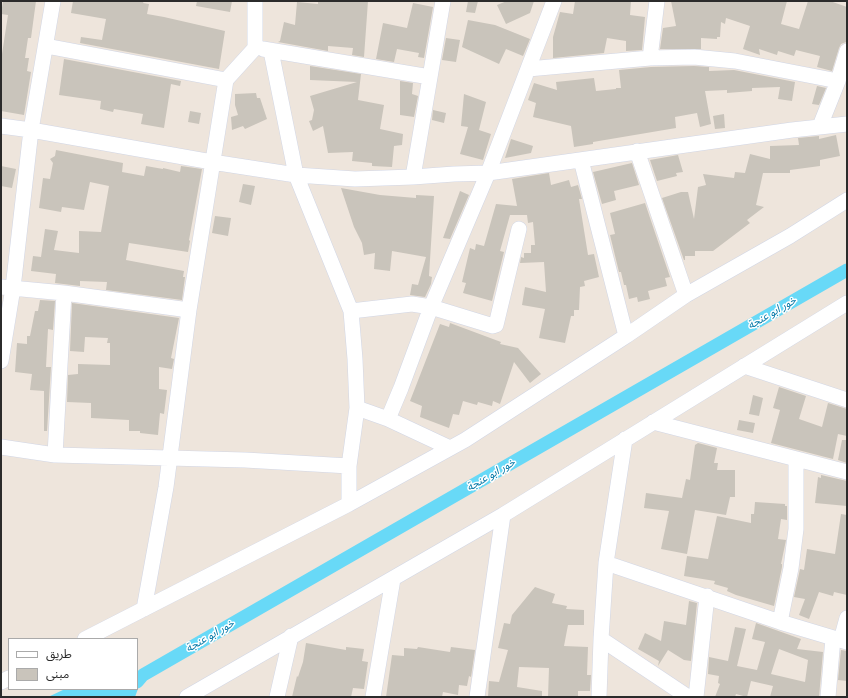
<!DOCTYPE html>
<html>
<head>
<meta charset="utf-8">
<style>
	body { margin:0 }
	#map { position:relative; width:848px; height:698px; overflow:hidden; background:#eee5dc; font-family:"Open Sans","Noto Sans Arabic",sans-serif }
	canvas { display:block }
	.frame { position:absolute; inset:0; border:2px solid #2b2b2b; pointer-events:none }
	.legend { position:absolute; left:8px; top:638px; width:130px; height:52px; box-sizing:border-box; background:#fff; border:1px solid #aaa; margin:0; padding:5px 7px; list-style:none; font-size:12px; color:#2b2b2b }
	.legend li { display:flex; align-items:center; gap:8px; height:20px }
	.legend b { width:20px; border:1px solid #aaa }
</style>
</head>
<body>
<div id="map">
<canvas width="848" height="698"></canvas>
<div class="frame"></div>
<ul class="legend">
<li><b style="height:5px;background:#fff"></b>طريق</li>
<li><b style="height:11px;background:#c9c4bb"></b>مبنى</li>
</ul>
</div>
<script>
const ctx = document.querySelector('canvas').getContext('2d');
ctx.lineJoin = 'round';
function fillPath(path, color) { ctx.fillStyle = color; ctx.fill(path, 'evenodd'); }
function strokePath(path, color, width, dash) { ctx.strokeStyle = color; ctx.lineWidth = width; ctx.lineCap = dash ? 'butt' : 'round'; ctx.setLineDash(dash || []); ctx.stroke(path); }
function write(font, color, halo, rows, align = 'center') {
  ctx.font = font + ' "Open Sans","Noto Sans Arabic",sans-serif'; ctx.lineWidth = 3; ctx.setLineDash([]); ctx.textBaseline = 'middle'; ctx.strokeStyle = halo; ctx.fillStyle = color; for (const [text, x, y, turn = 0] of rows) {
    ctx.save(); ctx.translate(x, y); ctx.rotate((+turn || 0) * Math.PI / 180); ctx.textAlign = isNaN(turn) ? turn : align; if (halo) ctx.strokeText(text, 0, 0); ctx.fillText(text, 0, 0); ctx.restore();
  }
}
fillPath(new Path2D(`
	M137 675H143L135 697H48L65 689H137Z`), '#68d9f7');
strokePath(new Path2D(`
	M137 682 143 675 847 270`), '#68d9f7', 13);
fillPath(new Path2D(`
	M3 1H36L31 38H28L25 58H29L27 71 31 72 24 115 1 111V53L2 54 8 15 1 14Z
	M73 1H144L143 3 149 4 147 14 164 17 225 31 219 69 80 43 81 37 102 40 106 19 71 13Z
	M197 1H232L230 12 196 6Z
	M318 1H368L364 57 352 55 353 48 328 46V51L278 42 280 41 284 22 295 25 297 2 318 4Z
	M468 1H478L475 13 466 12Z
	M507 1H534L530 13 506 24 497 5Z
	M575 1H631L630 15 645 17 642 50 626 51V41L607 38 604 53 553 58V37L560 12 573 14Z
	M671 1H787L781 24 799 29 808 1H830L847 7V39L846 42 841 44 839 48 832 71 817 67 820 56 796 50 794 56 778 51 777 55 759 49 760 55 743 49 750 26 726 18 725 24 721 22 720 37H717V39L701 38V49H660L663 28 676 26Z
	M413 3 433 7 424 58 418 57 419 53 397 49 394 62 376 59 383 23 407 28Z
	M468 20 495 25 530 39 523 56 506 49 499 64 462 47Z
	M446 38 460 40 456 62 442 60Z
	M64 59 181 81 180 86 171 84 164 128 141 124 143 114 114 109 113 112 100 109 101 101 59 95Z
	M310 66 361 74 358 100 384 105 380 129 403 134 402 145 394 146 392 167 372 166V163L352 161 353 152 328 153 323 126 313 131 309 121 312 120 314 110 310 96 357 82 310 80Z
	M694 66 709 67V71L734 70 795 82 792 101 778 99 780 87 752 88V91L727 93V90L705 91 711 124 700 127 697 113 675 117 676 128 593 142V144L574 147 571 126 533 117 536 103 528 100 534 83 557 90 556 82 594 78 596 91 616 89V88H621L619 70 651 67Z
	M400 81 413 83 412 94 418 96 414 117 400 115Z
	M817 86 826 88 819 105 812 104Z
	M256 93 257 98H260L267 119 245 129 243 126 232 130 231 117 238 115 235 105V94Z
	M464 94 486 102 479 130 491 134 483 160 460 154 468 127 461 126Z
	M433 110 446 113 444 123 432 120Z
	M190 111 201 113 199 124 188 122Z
	M724 114 725 128 715 129 713 116Z
	M836 135 840 156 820 160V166L790 170V173H763L756 205 764 207 747 220 750 223 713 251H695V256H685V260H684L662 198 681 192H688L694 219 698 187 706 185 703 174 734 178 735 172 745 173 750 154 770 159V146L799 145 798 138 819 136V139Z
	M511 139 533 146 531 153 505 158Z
	M56 150 123 163 122 172 144 176 146 166 163 169V168L180 172 181 166 202 169 189 240 190 241 188 252 129 243 126 260 184 271 183 277H185L182 300 106 290 107 282 80 281V286L55 283 56 274 31 271 33 256 41 257 45 229 58 231 54 250 79 253V231L101 232 109 186 90 182 84 210 62 207 61 212 39 208 43 178 50 179 53 163 50 159 55 156Z
	M678 155 683 172 676 173 677 176 657 181 650 160Z
	M632 163 639 185 614 191 616 200 602 204 593 172Z
	M1 166 16 169 12 188 1 186Z
	M549 173 551 185 569 180 571 187 578 185 582 199H579L588 255 594 254 599 277 584 281 585 286 580 287 579 310H574V316H571L565 343 539 338 545 309 522 305 525 287 546 292 544 262 520 263 521 257 524 258V253H531V245H535L533 222 528 223 527 215H510L500 251 504 252 492 301 463 293 466 283 462 282 470 248 475 250 476 244 484 246 496 204 517 206 512 179Z
	M243 184 255 186 251 205 239 202Z
	M341 188 380 195 416 198V195L434 196 429 276 432 277 431 284 425 297 410 295 412 284 418 285 426 257 392 251 390 271 374 269 375 253 364 255 362 243 354 227Z
	M460 191 469 195 450 239 443 238Z
	M645 203 670 277 665 278 667 286 648 291 650 299 638 302 637 297 629 299 626 285H624L621 272H619L610 235 615 234 610 213Z
	M215 216 231 218 228 236 212 233Z
	M40 300 55 301 53 330 48 329 46 367H51L47 431H44V391L30 390 32 374 15 372 17 343 27 344V336H30L35 311H38Z
	M72 303 179 318 171 358 174 359 172 369 159 367V389L167 390 164 414 160 413 158 435 140 433V431H129V420L91 418V403L67 402 68 375 78 374V364L110 365V343H107L108 338 85 337 84 352 70 351Z
	M450 323 501 342 500 344 518 348 541 374 530 383 514 362 500 404 493 401 492 406 478 402 477 405 463 401 459 415 453 414 449 428 420 417 422 406 410 401 440 324 449 327Z
	M779 387 806 396 799 419 822 427 828 403 847 409V436L838 434 833 459 771 443 780 410 773 408Z
	M753 395 763 398 759 416 749 414Z
	M739 420 755 423 753 433 737 430Z
	M842 440H847V463L838 460Z
	M698 443 717 448 714 463H718L717 470H735V497H730L726 515 695 510 687 554 661 549 669 511 644 508 646 493 682 498 686 479 690 480 695 445Z
	M821 475 847 481V506L815 503 818 477 821 478Z
	M755 502 785 504V506H787V520L781 519 778 539 786 540 781 564H782V567L774 606 736 595 727 591 728 588 714 584 715 581 684 576 687 556 708 559 717 516 751 523V514H754Z
	M841 514 847 515V595L834 592 833 596 819 592 809 619 799 615 805 599 794 597 800 569 804 570 807 549 835 554Z
	M535 587 555 594 552 603 567 606 566 609 584 610V625H568L564 646 588 647 587 675H591L590 691H578V697H548L549 668 519 667 517 687 542 691V697H488L489 681 499 682 508 650 498 648 504 623 510 624 512 615Z
	M689 601 697 603 691 661 684 660 668 650 658 666 659 661 638 649 645 633 661 641 664 621 686 625Z
	M756 623 801 639 797 649 823 652 819 697H770L773 686 751 681 747 697 736 694 735 697H715L720 684 718 683 719 676 708 674 709 657 728 661 735 627 746 629 737 666 757 670 765 642 752 639ZM779 649 808 660 805 682 771 674Z
	M306 643 346 650V647L364 649 362 661 368 662 364 689 353 688 351 697H292L297 676 298 677 303 662Z
	M418 647 450 652 451 647 475 650 471 677 469 676 467 686 459 685 458 695 443 692 442 697H386L392 655 404 656V648L417 649Z
	M841 650 847 651V681L838 680Z`), '#c9c4bb');
const minor = new Path2D(`
	M443 1 413 177 454 174 488 173 792 130 847 124
	M46 46 226 80
	M263 49 430 77
	M271 51 296 175 351 311 412 304 431 307 488 173 554 1
	M650 58 694 57 735 61 838 81
	M528 69 650 58 657 1
	M1 126 31 130 212 162 296 175 355 179 413 177
	M820 126 838 81 847 51
	M637 151 686 295
	M581 160 626 336
	M1 287 64 293 189 310
	M1 361 13 288 31 130 53 1
	M744 366 847 400
	M357 408 388 419
	M653 422 847 472
	M1 447 55 455 245 460 349 466
	M450 448 388 419 401 388 431 307 493 326 496 325 519 229
	M55 455 64 293
	M349 504V466L357 408 355 359 351 311
	M606 563 780 622 847 642
	M144 609 166 487 189 310 226 80 255 48V1
	M780 622 791 568 796 529V459
	M85 639 349 504 465 440 626 336 686 295 790 236 847 200
	M601 639 688 697
	M841 640 847 618
	M1 682 9 678
	M187 697 503 515 847 303
	M277 697 291 636
	M373 697 393 579
	M477 697 503 515
	M599 697 601 639 606 563 625 439
	M696 697 707 596
	M828 697 833 638`);
strokePath(minor, '#d1d6e5', 16);
strokePath(minor, '#fff', 15);
write('italic 11px', '#0378a7', '#fff', [
	["خور ابو عنجة",772,313,-30],
	["خور ابو عنجة",491,475,-30],
	["خور ابو عنجة",210,636,-30]
]);
</script>
</body>
</html>
